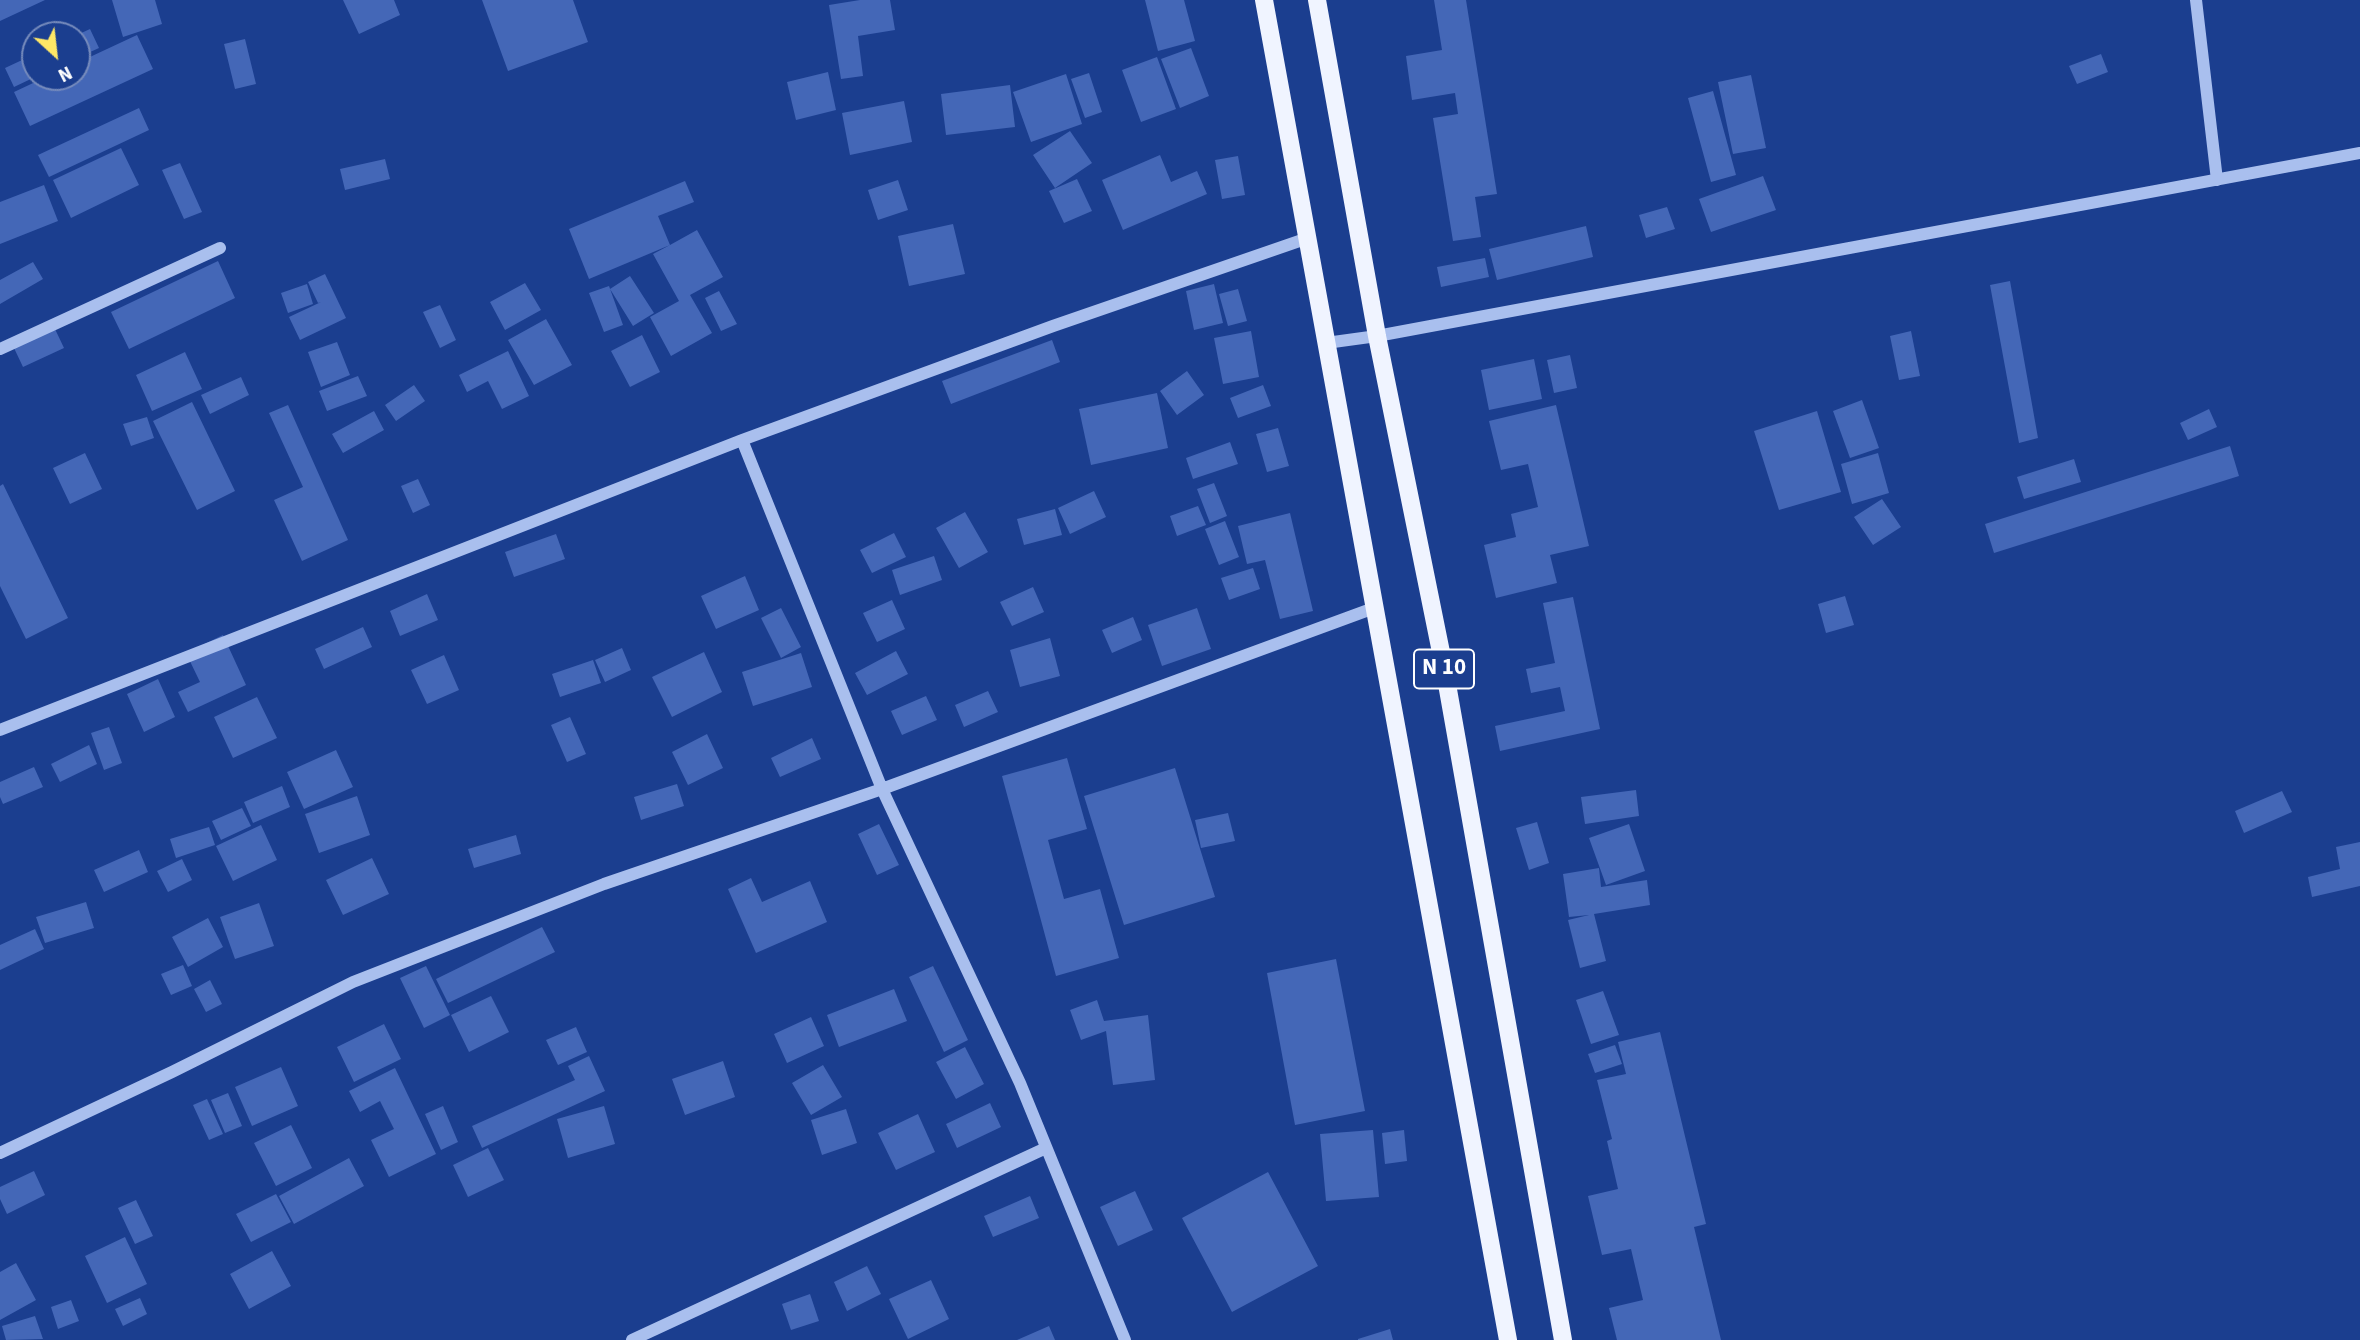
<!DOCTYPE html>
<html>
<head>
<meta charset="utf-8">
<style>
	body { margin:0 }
	#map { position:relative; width:2360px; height:1340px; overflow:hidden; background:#1b3e8f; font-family:"Source Sans 3",sans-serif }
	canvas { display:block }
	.north { position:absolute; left:21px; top:21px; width:70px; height:70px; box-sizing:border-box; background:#1b3e8f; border:2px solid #768bbc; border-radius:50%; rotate:153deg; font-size:19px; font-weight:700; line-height:28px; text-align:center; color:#fff }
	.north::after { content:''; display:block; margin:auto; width:24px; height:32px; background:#ffe866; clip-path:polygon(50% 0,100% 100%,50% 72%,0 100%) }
</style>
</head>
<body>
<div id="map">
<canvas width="2360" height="1340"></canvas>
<div class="north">N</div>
</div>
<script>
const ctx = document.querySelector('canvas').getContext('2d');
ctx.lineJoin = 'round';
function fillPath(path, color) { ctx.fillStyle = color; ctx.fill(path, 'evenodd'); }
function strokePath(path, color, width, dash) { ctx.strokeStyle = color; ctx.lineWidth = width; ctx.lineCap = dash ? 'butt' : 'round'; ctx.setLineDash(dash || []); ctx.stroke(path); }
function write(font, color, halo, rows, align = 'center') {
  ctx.font = font + ' "Source Sans 3",sans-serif'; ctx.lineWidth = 7; ctx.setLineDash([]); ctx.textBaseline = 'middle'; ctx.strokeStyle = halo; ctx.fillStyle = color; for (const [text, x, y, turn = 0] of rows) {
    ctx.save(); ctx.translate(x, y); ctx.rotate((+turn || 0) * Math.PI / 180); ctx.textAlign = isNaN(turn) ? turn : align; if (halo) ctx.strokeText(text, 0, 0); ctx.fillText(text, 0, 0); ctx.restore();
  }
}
fillPath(new Path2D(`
	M0 0H45L0 21Z
	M112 0H155L162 24 123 37Z
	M343 0H394L400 15 359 34Z
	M482 0H573L588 42 508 71Z
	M860 0H890L895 30 858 36 863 76 841 79 829 5Z
	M1145 0H1184L1195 41 1158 51Z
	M1434 0H1466L1497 194 1475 197 1481 237 1453 241 1433 118 1458 114 1455 93 1412 100 1406 56 1442 50Z
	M90 29 99 48 77 58V35Z
	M137 35 153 69 30 126 14 92 46 77H77V63Z
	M245 39 256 84 235 89 224 44Z
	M1191 48 1209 96 1180 108 1161 59Z
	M35 54V77L14 87 5 68Z
	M2101 54 2108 72 2077 84 2069 66Z
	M1157 57 1176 109 1141 122 1122 70Z
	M828 72 836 110 796 120 787 82Z
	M1089 73 1102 112 1085 118 1071 79Z
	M1066 74 1082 124 1031 142 1013 92Z
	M1751 75 1766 148 1733 154 1718 82Z
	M1010 85 1015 127 946 135 941 94Z
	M1713 91 1736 175 1711 182 1688 98Z
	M904 101 912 142 850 155 842 113Z
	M139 108 149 130 49 177 38 155Z
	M1070 131 1092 163 1055 188 1033 155Z
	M121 148 139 185 71 218 53 180Z
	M1160 155 1171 182 1197 171 1207 194 1123 230 1102 180Z
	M1238 156 1245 195 1222 199 1215 160Z
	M385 159 390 179 345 190 340 169Z
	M180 163 202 212 184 219 162 170Z
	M1763 176 1776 210 1711 232 1699 199Z
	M1077 179 1092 211 1064 223 1049 191Z
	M898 180 908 210 878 220 868 190Z
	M685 181 694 202 658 216 670 245 697 230 723 277 690 295 712 333 671 356 650 317 679 301 653 254 670 245 589 279 569 229Z
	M44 185 58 221 0 244V202Z
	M1667 207 1675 229 1646 238 1639 215Z
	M953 224 965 274 909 286 898 236Z
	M1586 226 1593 257 1497 280 1489 249Z
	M1485 258 1489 277 1441 287 1437 267Z
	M218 261 235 298 129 349 111 312Z
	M33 262 43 279 0 304V280Z
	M325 274 346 318 300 340 289 317 321 302 318 303 308 282Z
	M630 276 654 313 633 326 610 289Z
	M2010 281 2038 438 2019 443 1990 285Z
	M525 283 541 310 505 330 490 302Z
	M307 284 313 304 288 313 281 293Z
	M1214 284 1223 323 1194 330 1186 291Z
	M609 286 623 325 604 332 589 293Z
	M1238 289 1247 321 1228 326 1219 294Z
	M719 291 737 324 721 331 705 298Z
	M440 305 456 340 440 348 423 312Z
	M546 319 572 365 534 385 508 340Z
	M55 329 64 348 23 367 14 348Z
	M1251 331 1259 377 1223 384 1214 338Z
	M1911 331 1920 376 1899 380 1890 336Z
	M642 335 660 372 630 387 611 351Z
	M1052 340 1060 362 951 404 942 381Z
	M337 342 350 375 321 387 308 352Z
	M508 351 529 396 502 409 488 381 467 392 459 375Z
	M185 352 202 389 152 411 136 375Z
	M1570 355 1577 388 1554 393 1547 360Z
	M1534 359 1542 399 1489 410 1481 370Z
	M1187 371 1204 395 1177 415 1160 391Z
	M358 376 367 396 327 411 319 391Z
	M241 377 249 395 210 414 201 395Z
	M414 385 425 401 396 421 385 405Z
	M1263 385 1271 406 1238 418 1230 398Z
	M1157 393 1168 448 1091 465 1079 409Z
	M1862 400 1879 448 1850 458 1833 411Z
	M192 402 235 491 197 510 153 421Z
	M288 405 348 540 302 561 274 500 303 487 269 413Z
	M1556 405 1589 546 1550 555 1557 583 1496 598 1484 545 1516 537 1511 514 1538 507 1528 464 1501 470 1489 421Z
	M2209 409 2217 427 2188 440 2180 423Z
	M374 411 384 430 343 453 332 434Z
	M1817 411 1841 492 1779 510 1754 431Z
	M147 417 154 438 131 446 123 424Z
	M1278 428 1289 466 1267 472 1256 434Z
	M1230 442 1238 464 1193 479 1186 458Z
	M2230 446 2239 476 1994 553 1985 524Z
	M85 453 102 489 70 504 53 468Z
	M1878 453 1889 493 1852 504 1841 464Z
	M2074 459 2081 482 2024 499 2017 477Z
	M418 479 430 505 413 513 401 486Z
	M1214 483 1227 516 1210 523 1197 489Z
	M3 484 68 618 26 639 0 586V486Z
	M1094 491 1106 517 1070 534 1058 508Z
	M1882 499 1901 527 1873 545 1854 517Z
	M1198 506 1206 525 1177 536 1170 516Z
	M1055 509 1062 535 1024 545 1017 519Z
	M965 512 988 552 959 568 936 528Z
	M1290 513 1313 611 1280 619 1265 560 1247 564 1238 526Z
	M1225 521 1239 557 1219 565 1205 529Z
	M894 533 906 557 872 573 860 550Z
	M556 534 565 559 514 577 505 552Z
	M934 556 942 580 900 595 892 570Z
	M1253 568 1260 589 1229 600 1221 578Z
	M745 576 759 610 716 629 701 596Z
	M1033 587 1044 612 1012 626 1000 602Z
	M427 594 438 620 400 636 390 611Z
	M1845 596 1854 625 1826 633 1818 604Z
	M1573 597 1600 729 1500 751 1495 726 1565 711 1560 687 1531 693 1526 669 1555 663 1543 603Z
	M892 600 905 629 877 642 863 613Z
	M781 608 801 647 781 658 761 618Z
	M1197 608 1211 649 1162 666 1148 625Z
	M1133 617 1142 640 1112 653 1102 630Z
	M363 627 372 647 324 669 315 649Z
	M223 635 246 685 188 712 178 692 200 682 186 653Z
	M1050 638 1060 676 1020 687 1010 650Z
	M622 648 631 670 605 682 595 660Z
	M896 651 908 674 867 695 855 673Z
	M704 652 722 692 672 717 652 677Z
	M801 653 812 687 753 706 742 672Z
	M444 655 459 690 427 704 411 670Z
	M593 660 601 683 560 697 552 674Z
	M158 679 175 717 144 732 127 694Z
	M988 691 998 712 964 727 955 705Z
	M926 696 937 720 902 735 891 711Z
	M257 697 277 738 233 758 214 717Z
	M570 717 586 754 567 762 551 725Z
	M109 727 122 763 104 770 91 733Z
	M707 734 723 768 688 785 672 752Z
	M812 738 821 759 780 777 771 758Z
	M89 745 97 764 60 782 51 764Z
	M336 750 353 787 304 809 287 772Z
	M1067 758 1087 829 1048 840 1064 899 1100 889 1119 958 1056 976 1002 776Z
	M34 767 43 787 3 804 0 797V782Z
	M1175 768 1215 897 1124 925 1084 796Z
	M677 784 684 806 641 820 634 797Z
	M282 786 290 807 253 823 244 802Z
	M1636 790 1639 816 1585 824 1581 797Z
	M2282 791 2292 812 2244 833 2235 811Z
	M357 796 370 835 319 853 305 814Z
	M242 808 251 826 221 840 212 821Z
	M1228 813 1235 841 1201 848 1195 820Z
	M1537 822 1549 863 1529 870 1516 828Z
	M879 824 899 865 877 875 858 834Z
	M1629 824 1645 871 1606 885 1589 838Z
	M261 825 277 860 233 881 216 846Z
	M209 827 215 845 176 858 170 839Z
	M516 835 521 854 474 868 468 849Z
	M2360 842V886L2312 897 2308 877 2340 869 2336 847Z
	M139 850 148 872 104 892 94 870Z
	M372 858 389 894 343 915 326 880Z
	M182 859 192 880 168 892 157 871Z
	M1599 868 1601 887 1647 880 1650 905 1594 914 1606 961 1580 968 1568 920 1589 915 1569 917 1563 874Z
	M751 878 762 902 810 881 827 922 756 953 728 889Z
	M86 902 94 928 45 943 36 917Z
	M259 903 274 946 235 959 220 917Z
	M208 918 223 947 188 967 172 937Z
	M542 927 555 952 448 1003 436 979Z
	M35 929 44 949 0 970V945Z
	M1336 959 1365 1111 1295 1125 1267 973Z
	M183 965 192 986 171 995 161 974Z
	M426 966 450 1015 424 1028 400 978Z
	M933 966 968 1040 944 1052 909 977Z
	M210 980 222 1004 206 1012 194 989Z
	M894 989 907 1021 839 1047 827 1015Z
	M1603 991 1619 1035 1591 1044 1576 1000Z
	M491 996 509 1032 469 1052 451 1015Z
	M1097 1000 1104 1021 1148 1015 1155 1080 1113 1085 1106 1031 1081 1040 1070 1010Z
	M811 1017 824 1046 787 1063 774 1034Z
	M384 1024 401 1059 354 1082 337 1047Z
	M576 1027 587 1052 558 1065 546 1040Z
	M1660 1032 1706 1224 1694 1227 1721 1340H1617L1609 1308 1643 1300 1631 1249 1602 1255 1588 1196 1618 1189 1607 1141 1612 1139 1597 1080 1626 1074 1618 1042Z
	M1615 1045 1622 1064 1595 1073 1588 1054Z
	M965 1047 984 1084 956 1099 936 1062Z
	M589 1056 605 1091 482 1148 472 1126 575 1080 568 1066Z
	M723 1061 735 1097 685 1115 672 1079Z
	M823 1065 842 1097 811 1115 792 1083Z
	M281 1067 298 1106 252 1126 235 1087Z
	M395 1068 436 1154 389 1177 371 1140 394 1129 380 1101 360 1112 349 1091Z
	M228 1093 242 1126 225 1133 211 1100Z
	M207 1099 223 1134 209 1140 193 1105Z
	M990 1103 1001 1127 957 1148 946 1124Z
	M443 1106 458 1142 441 1150 425 1114Z
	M604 1106 615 1144 568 1158 557 1119Z
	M846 1109 857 1143 822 1155 811 1120Z
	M918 1114 935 1152 896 1170 878 1133Z
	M291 1125 312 1168 276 1186 254 1143Z
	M1373 1130 1379 1197 1326 1201 1320 1134Z
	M1404 1130 1407 1161 1385 1164 1382 1133Z
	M488 1148 504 1180 468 1197 453 1165Z
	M349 1158 364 1186 294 1224 279 1196Z
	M34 1171 45 1195 7 1214 0 1199V1187Z
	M1268 1172 1318 1266 1232 1312 1182 1218Z
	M1135 1191 1153 1230 1118 1246 1100 1207Z
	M276 1194 291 1222 251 1242 236 1214Z
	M1030 1196 1039 1218 993 1237 984 1216Z
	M136 1200 153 1236 135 1244 118 1208Z
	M125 1237 147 1284 107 1303 85 1256Z
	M272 1251 291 1286 249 1309 230 1274Z
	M16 1263 36 1300 0 1320V1272Z
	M867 1266 881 1294 847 1311 834 1282Z
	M931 1280 949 1319 908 1339 889 1299Z
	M810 1294 819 1321 791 1330 782 1304Z
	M140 1298 147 1314 123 1326 115 1309Z
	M71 1300 79 1321 58 1329 51 1307Z
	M35 1316 43 1339 6 1340 2 1326Z
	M1049 1326 1055 1340H1017Z
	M1390 1329 1393 1340H1358V1339Z`), '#4467b7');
strokePath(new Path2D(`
	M2196 0 2217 180
	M1326 343 1377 336 2360 153
	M0 349 220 248
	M742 440 882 789 1020 1083 1125 1340
	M0 730 742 440 1053 326 1308 238
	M0 1153 172 1072 353 982 604 884 882 789 1374 608
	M632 1340 1046 1148`), '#a9bfee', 12);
strokePath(new Path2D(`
	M1264 0 1508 1340
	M1317 0 1377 336 1444 667 1563 1340`), '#f0f4ff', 18);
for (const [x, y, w] of [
	[1444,669,60]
]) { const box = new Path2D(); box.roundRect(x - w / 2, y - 19.5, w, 39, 5); ctx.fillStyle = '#1b3e8f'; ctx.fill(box); strokePath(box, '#fff', 2); }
write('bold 23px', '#fff', null, [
	["N 10",1444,669]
]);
</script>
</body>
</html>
